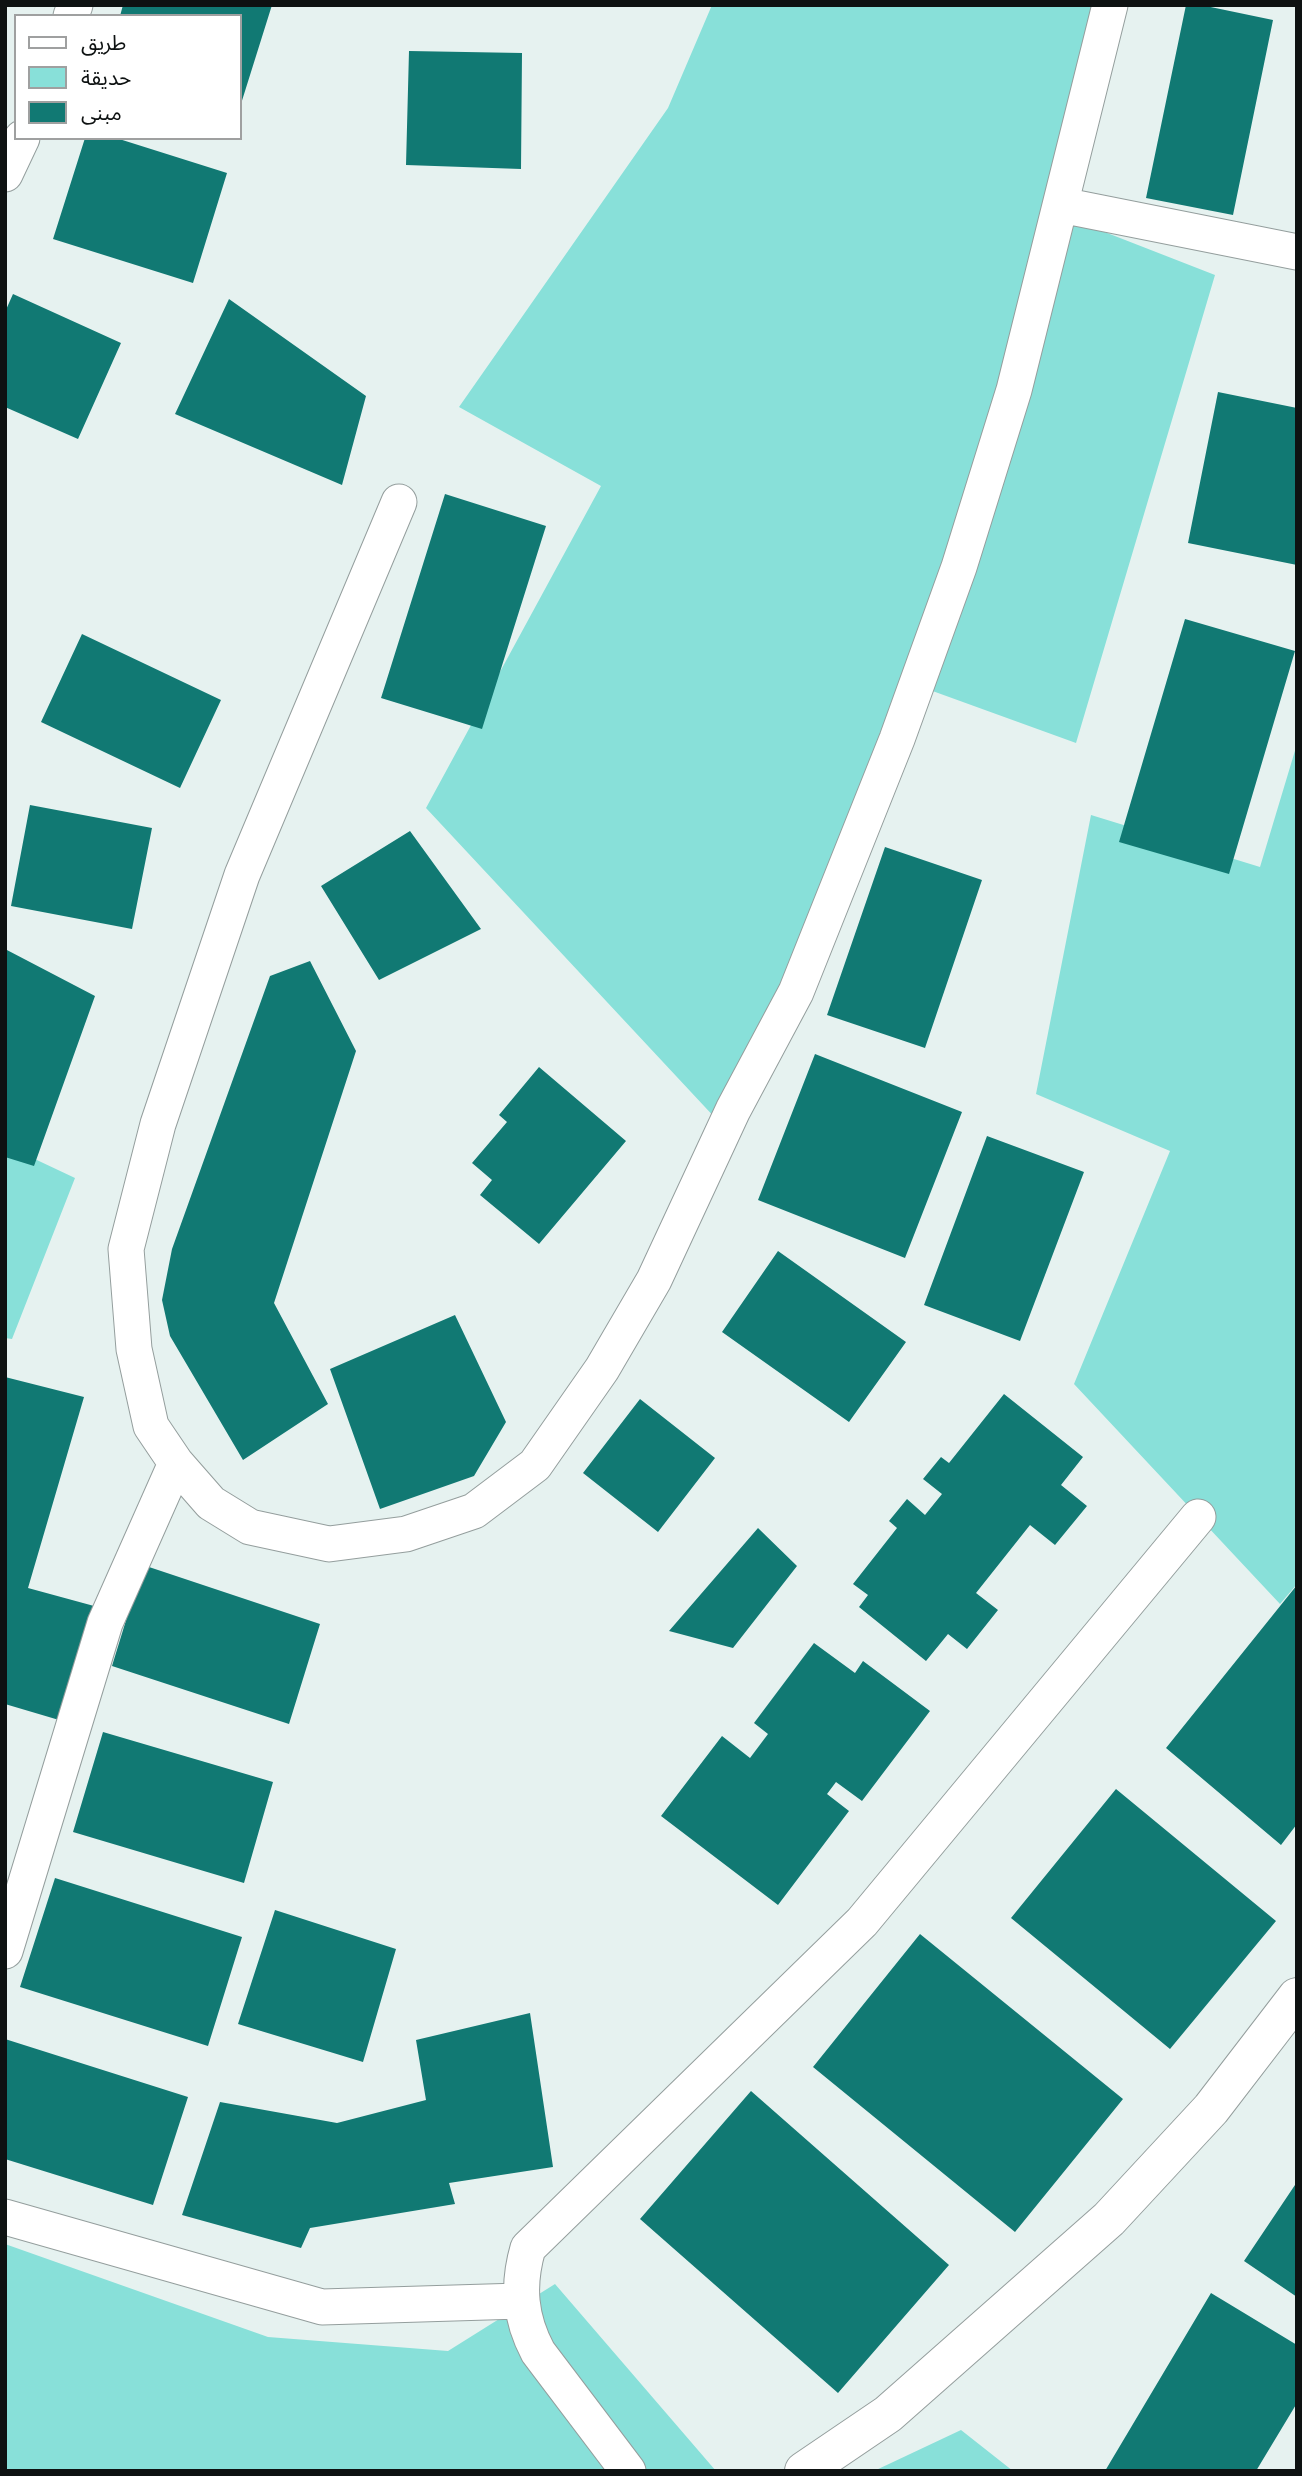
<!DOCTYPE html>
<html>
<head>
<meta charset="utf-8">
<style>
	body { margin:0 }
	#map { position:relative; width:1302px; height:2476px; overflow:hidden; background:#e6f2f0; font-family:Bitter,"Noto Sans Arabic",serif }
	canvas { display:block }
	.frame { position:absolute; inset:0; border:7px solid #0e1212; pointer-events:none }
	.legend { position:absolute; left:14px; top:14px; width:228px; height:126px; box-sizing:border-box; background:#fff; border:2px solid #9fa0a0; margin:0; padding:9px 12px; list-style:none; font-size:21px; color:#0e1212 }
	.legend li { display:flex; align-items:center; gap:14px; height:35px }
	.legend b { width:35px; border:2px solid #9fa0a0 }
</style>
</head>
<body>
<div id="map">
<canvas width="1302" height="2476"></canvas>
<div class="frame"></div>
<ul class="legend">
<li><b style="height:9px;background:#fff"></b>طريق</li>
<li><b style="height:19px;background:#88e0d9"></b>حديقة</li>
<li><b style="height:19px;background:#117973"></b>مبنى</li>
</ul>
</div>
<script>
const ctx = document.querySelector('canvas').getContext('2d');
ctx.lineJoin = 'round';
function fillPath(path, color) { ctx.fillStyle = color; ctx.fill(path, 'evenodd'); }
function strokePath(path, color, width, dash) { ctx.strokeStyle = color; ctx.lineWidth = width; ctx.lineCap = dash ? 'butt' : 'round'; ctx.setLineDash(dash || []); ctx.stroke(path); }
fillPath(new Path2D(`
	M712 5H1097L1043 208 1215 275 1076 743 927 689 732 1136 426 808 601 486 459 407 668 108Z
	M1297 744V1584L1280 1604 1074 1384 1170 1151 1036 1094 1091 815 1260 867Z
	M5 1145 75 1178 12 1339 5 1338Z
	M5 2244 268 2337 448 2351 555 2284 716 2471H5Z
	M961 2430 1013 2471H874Z`), '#88e0d9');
fillPath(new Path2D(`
	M123 5H272L240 107V16H120Z
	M1186 5H1201L1273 20 1233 215 1146 198Z
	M409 51 522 53 521 169 406 165Z
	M85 138H116L227 173 193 283 53 239Z
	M13 294 121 343 78 439 5 407V312Z
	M229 299 366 396 342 485 175 414Z
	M1218 392 1297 408V565L1188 543Z
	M445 494 546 526 482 729 381 698Z
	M1185 619 1295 651 1229 874 1119 842Z
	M82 634 221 700 180 788 41 722Z
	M30 805 152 828 132 929 11 906Z
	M410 831 481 929 379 980 321 886Z
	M885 847 982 880 925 1048 827 1015Z
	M5 949 95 996 34 1166 5 1157Z
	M310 961 356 1051 274 1303 328 1404 243 1460 170 1336 162 1300 172 1249 270 976Z
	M815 1054 962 1112 905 1258 758 1200Z
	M539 1067 626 1141 539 1244 480 1195 492 1180 472 1163 507 1122 499 1115Z
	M987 1136 1084 1172 1020 1341 924 1305Z
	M778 1251 906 1342 849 1422 722 1332Z
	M455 1315 506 1422 474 1476 380 1509 330 1369Z
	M5 1377 84 1397 28 1588 94 1606 59 1720 5 1704Z
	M1004 1394 1083 1457 1061 1485 1087 1506 1055 1545 1030 1525 976 1593 998 1610 967 1649 948 1634 926 1661 859 1607 868 1595 853 1584 897 1528 889 1521 907 1499 925 1515 942 1494 923 1479 941 1457 949 1463Z
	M640 1399 715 1458 658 1532 583 1473Z
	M758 1528 797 1566 733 1648 669 1631Z
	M143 1565 320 1624 289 1724 112 1666Z
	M1297 1585V1824L1281 1845 1166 1748Z
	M814 1643 855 1673 863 1661 930 1711 862 1801 836 1782 827 1794 849 1811 778 1905 661 1816 722 1736 750 1758 768 1734 754 1723Z
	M103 1732 273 1782 244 1883 73 1832Z
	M1116 1789 1276 1921 1170 2049 1011 1918Z
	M55 1878 242 1937 208 2046 20 1987Z
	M275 1910 396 1949 363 2062 238 2024Z
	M920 1934 1123 2099 1015 2232 813 2067Z
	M530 2013 553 2167 449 2183 455 2204 310 2228 301 2248 182 2215 220 2102 337 2123 426 2100 416 2040Z
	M5 2039 188 2097 153 2205 5 2159Z
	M751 2091 949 2265 838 2393 640 2219Z
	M1297 2182V2297L1244 2261Z
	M1211 2293 1297 2345V2403L1256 2471H1105Z`), '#117973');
const minor = new Path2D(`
	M71 16 75 5
	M5 174 22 138
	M1061 205 1297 252
	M399 502 242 875 158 1124 126 1249 134 1349 151 1426 176 1463 211 1503 250 1527 329 1544 406 1534 474 1511 535 1465 602 1369 654 1280 733 1110 796 992 897 739 959 567 1014 390 1110 5
	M5 1951 105 1623 176 1463
	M5 2217 322 2307 520 2301
	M628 2471 538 2352C520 2318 517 2286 528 2248L862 1922 1198 1517`);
const tertiary = new Path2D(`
	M804 2471 888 2414 1109 2219 1211 2109 1297 1997`);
strokePath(minor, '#949e9d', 37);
strokePath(tertiary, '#949e9d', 40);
strokePath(minor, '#fff', 35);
strokePath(tertiary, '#fff', 38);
</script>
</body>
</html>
